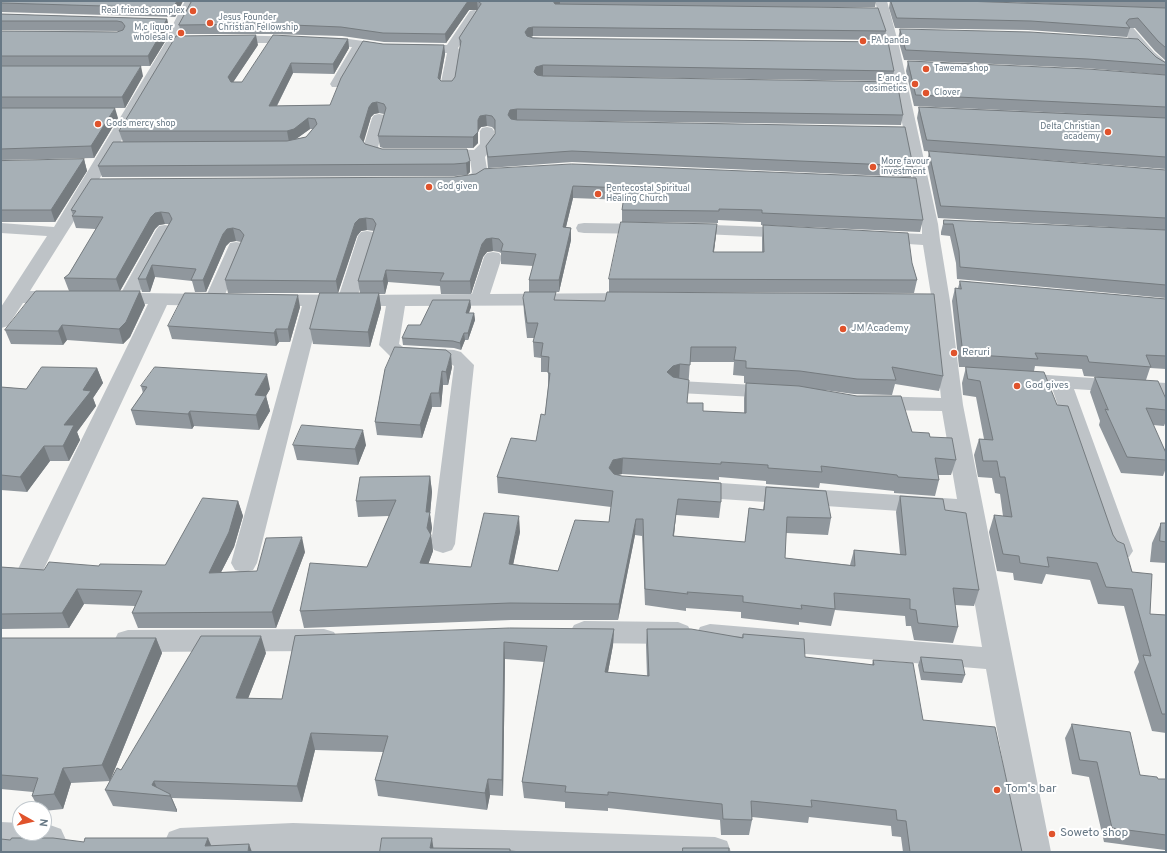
<!DOCTYPE html>
<html>
<head>
<meta charset="utf-8">
<style>
	body { margin:0 }
	#map { position:relative; width:1167px; height:853px; overflow:hidden; background:#f7f7f5; font-family:Overpass,sans-serif }
	canvas { display:block }
	.frame { position:absolute; inset:0; border:2px solid #677885; pointer-events:none }
	.north { position:absolute; left:12px; top:801px; width:40px; height:40px; box-sizing:border-box; background:#fff; border:1px solid #c2c9ce; border-radius:50%; rotate:98deg; font-size:11px; font-weight:700; line-height:16px; text-align:center; color:#677885 }
	.north::after { content:''; display:block; margin:auto; width:14px; height:18px; background:#e0532c; clip-path:polygon(50% 0,100% 100%,50% 72%,0 100%) }
</style>
</head>
<body>
<div id="map">
<canvas width="1167" height="853"></canvas>
<div class="frame"></div>
<div class="north">N</div>
</div>
<script>
const ctx = document.querySelector('canvas').getContext('2d');
ctx.lineJoin = 'round';
function fillPath(path, color) { ctx.fillStyle = color; ctx.fill(path, 'evenodd'); }
function strokePath(path, color, width, dash) { ctx.strokeStyle = color; ctx.lineWidth = width; ctx.lineCap = dash ? 'butt' : 'round'; ctx.setLineDash(dash || []); ctx.stroke(path); }
function write(font, color, halo, rows, align = 'center') {
  ctx.font = font + ' Overpass,sans-serif'; ctx.lineWidth = 4; ctx.setLineDash([]); ctx.textBaseline = 'middle'; ctx.strokeStyle = halo; ctx.fillStyle = color; for (const [text, x, y, turn = 0] of rows) {
    ctx.save(); ctx.translate(x, y); ctx.rotate((+turn || 0) * Math.PI / 180); ctx.textAlign = isNaN(turn) ? turn : align; if (halo) ctx.strokeText(text, 0, 0); ctx.fillText(text, 0, 0); ctx.restore();
  }
}
fillPath(new Path2D(`
	M185 1H197L179 36V40L89 197 30 291H62L69 293 71 297 69 301 62 303H23L8 326 1 328V307L47 236 1 233V223L54 227 167 40V36Z
	M875 1H887L899 46 938 224 940 240 950 301 963 405 1051 852H1019L986 669 710 646 700 643 696 635 700 627 710 624 982 647 960 515 691 497 683 495 679 489 683 483 691 481 957 499 942 411 874 410 866 408 863 403 866 398 874 396 941 398 932 306 899 304 897 300 899 296 906 294 931 295 923 245 878 242 872 241 869 237 872 233 878 232 922 234V224L887 46Z
	M1113 8 1117 9 1154 52 1166 62V73C1150 69 1121 28 1109 13L1107 11 1109 9Z
	M474 10 478 11 480 13 458 48 460 51 454 87 452 90H442L440 87 447 53 384 52 363 49 344 84 342 87H332L330 84 352 47 270 43H227L223 42 221 39 223 36 227 35 342 38 384 44 447 45 470 11Z
	M379 114 384 115 386 118 378 147 380 149 400 151 403 154 400 157C388 160 370 160 363 148L372 118 374 115Z
	M487 127 492 128 494 131V145L485 157 488 175C480 187 463 189 450 185L448 182 450 179 467 177 472 173 470 159 432 157 429 154 432 151 437 149 474 150 480 144V131L482 128Z
	M584 223 650 224 656 225 659 229 656 233 650 234 584 233 578 232 576 228 578 224Z
	M686 224 792 228 798 229 801 233 798 237 792 238 680 233 677 229 680 225Z
	M165 225 171 226 174 230 139 293 207 294 230 243 236 242 242 243 245 247 221 304 214 306 167 305 42 573 38 580 29 582 20 580 16 573 148 304H112L105 302 103 298 105 294 121 293 156 230 159 226Z
	M367 231 373 232 376 236 358 295 472 294 484 257 487 253 493 252 499 253 502 257 490 294 636 293 643 295 645 299 643 303 636 305 405 306 399 344 403 347 454 350 461 352 474 365 455 544 452 550 443 553 434 550 431 544 454 366 448 362 398 359 391 357 379 345 386 306H321L257 563 253 570 244 572 235 570 231 563 302 306H268L261 304 259 300 261 296 268 294 339 295 358 236 361 232Z
	M1018 373 1166 383V395L1074 389 1133 551 1129 557 1120 560 1111 557 1107 551 1052 388 1011 383 1008 379 1011 375Z
	M679 381 774 386 781 387 785 392 781 397 774 398 679 393 672 391 668 387 672 383Z
	M584 621 678 622 688 626 692 633 688 640 678 644 584 643 574 639 570 632 574 625Z
	M324 629 334 632 338 640 334 648 324 651 128 652 118 649 114 641 118 633 128 630Z
	M1 822 20 823V833H44V825H50L61 829 66 840 61 851 58 852H1Z
	M293 823 715 837 727 841 731 852H168L164 843 169 832 180 828Z`), '#bec3c7');
fillPath(new Path2D(`
	M1 1H183L175 17 1 12Z
	M192 1H876L875 7H779L886 31 884 40 533 36 530 37 894 71 892 81 543 76H541L903 115 901 125 516 120 913 166 911 177 572 162 488 168 486 146 495 134V130L492 127 487 126 481 127 478 131V143L473 148H383L380 147 378 136 384 114 379 113 374 114 371 117 363 142 365 144 382 149 470 161V172L467 175 455 176 102 177 98 166 276 142H123L119 131 258 45 233 82H242L348 39 349 48 334 74 293 73 277 106 330 105 383 44 444 45 445 54 440 80 441 81H452L455 77 460 47 459 38 477 10H469L446 43 384 42 342 36 270 34H181L179 25ZM310 129H313L306 137 296 139Z
	M890 1H963L1097 6 981 1H1166V61L1155 51 1135 28H1130L1127 37 1028 30 895 28 889 8Z
	M1 14 167 19 169 28 166 35V40L150 66H1V31L117 32 121 31 1 30Z
	M900 29 1156 57 1166 63V75L1085 68 904 60 898 39Z
	M908 61 1166 75V169L924 151 917 118 919 107 1109 115 914 106 906 71Z
	M1 66 143 76 125 108H26L118 118 94 158 1 160Z
	M929 151 1166 170V230L938 218 927 163Z
	M84 159 87 171 55 222H1V161Z
	M484 169 923 220 920 232 761 225V222L718 220V223L622 222V210L624 200 573 198 566 227 571 228V240L559 292H529V280L533 266 501 264V253L499 252 493 251 487 252 483 257 471 294H441L440 286 388 282 385 294H379L381 308 370 347 313 344 310 329 320 293H228L225 280 241 242 236 241 230 242 226 246 206 292H195L192 281 155 277 150 292H142L138 279 169 224H165L159 225 155 229 120 291 145 305 130 337 123 344 67 340 63 345 11 344 5 330 69 291 64 278 69 274 96 229 76 228 72 216 73 215 71 210 454 177 476 174ZM367 230 374 231 358 281 360 293H338L357 236 361 231Z
	M944 220 1166 230V298L957 279 956 263 950 236 941 235V232Z
	M717 224 714 252H762V238L763 225 912 263 917 280 914 293 609 292V279Z
	M960 281 1166 299V369L1150 368 1146 380 1166 399V421L1164 426 1153 425 1166 453V468L1163 476 1121 473 1099 425 1100 421 1090 392 1095 377 1113 378 1084 376 1082 369 1035 366 1034 371 1057 405 1113 535 1132 572 1150 614 1166 615V733L1152 731 1134 672 1139 662 1124 606 1098 604 1090 580 1046 574 1042 584 1014 580 1013 573 997 571 989 532 994 515 1003 516 1000 494 995 493 992 478 978 477 974 455 979 439H984L976 397 963 395 962 383 966 367H959L952 301 955 288H958Z
	M523 298 556 300 943 376 939 391 895 384 892 395 854 394 824 390 912 432 930 437 956 460 951 475H938L939 480 935 496 894 493V491L820 483 819 488 766 484V481L719 477V480L622 474 617 475 721 502 719 518 676 515 674 536 745 542 749 508 763 510 766 487 831 518 828 535 786 533 785 558 850 565 854 550 900 554 896 512 900 496 945 510 979 590 974 606 955 605 958 627 953 643 914 640 911 626H906L905 616 835 610 831 626 799 622V625L741 618V612L686 608V611L645 605 642 536 635 535 618 620H511L304 628 300 611 367 567 389 516 358 517 356 501 430 476 432 492 430 514 432 528 431 534 433 551 428 564 471 567 520 532 513 564 558 571 609 522 611 507 498 493 497 477 536 441 545 415 548 388V372H541V358L534 357 533 342 534 338H527L524 313ZM690 362H734L733 375 744 376V383H746L744 398V413L703 411 687 403Z
	M470 300 471 307 469 313H474L475 320 468 340H465L461 350 454 348 403 345 402 338 420 325Z
	M300 307 290 342H279L276 346 172 339 168 326Z
	M452 367 448 385H443L441 407H432L422 438 377 435 375 422 385 369Z
	M97 368 103 383 93 398 96 406 77 432 80 440 69 461H50L27 492 1 490V387L26 389Z
	M141 386 270 389 266 396 270 411 259 430 194 426 192 429 136 425 131 410 143 393Z
	M293 445H366L358 465 297 460Z
	M238 501 243 516 234 547 221 572 257 571 305 552 276 628H138L132 613 135 606 84 604 69 628 1 629V567L44 570 99 566 165 565Z
	M1161 523H1166V563L1150 562 1152 543Z
	M614 629 613 645 608 672 647 676 646 645 647 629 742 637 743 634 805 657 872 665 873 660 923 720 1022 852H903L901 837 892 836 891 826 809 817 808 823 752 817V820L749 835H721L720 820 608 808V811L565 808V802L524 798 522 782 544 662 505 659 503 796 490 795 487 810 378 796 375 780 383 752 315 750 302 802 172 798 177 810V812L113 806 105 790 121 770 266 653 248 698 282 699 295 636Z
	M1 638H156L162 653 110 781 71 783 63 809 44 811V809H39L32 796 33 792 1 789Z
	M921 657 965 675 962 683 921 680 918 665Z
	M1072 724 1140 775 1158 779H1166V849L1165 850 1104 842 1089 777 1072 774 1065 738Z`), '#90979d');
fillPath(new Path2D(`
	M177 1H183L175 17 173 8Z
	M468 1H477L478 10H469L446 43 445 34Z
	M553 1H560V6L553 9Z
	M167 19 169 28 166 35V40L150 66 148 56Z
	M533 27V36L529 38 526 41 525 32 528 28Z
	M256 35 258 45 230 87 228 77Z
	M348 39 349 48 334 74 333 64Z
	M444 45 445 54 439 88 438 78Z
	M291 63 293 73 271 117 269 106Z
	M543 65V76L537 77 534 72 536 67Z
	M141 66 143 76 125 108 122 97Z
	M377 102 379 113 374 114 371 117 362 148 360 137 369 107 372 103Z
	M115 108 118 118 94 158 91 146Z
	M517 109V120L511 121 508 115 510 110Z
	M486 115 487 126 481 127 478 131V143L473 148V137L478 120 480 116Z
	M308 118 310 129 296 139 289 142 287 131Z
	M84 159 87 171 55 222 51 210Z
	M470 161V172L467 175 466 163Z
	M573 186V198L563 239V227Z
	M161 212 165 224 159 225 155 229 120 291 116 279 151 217 155 213Z
	M366 218 367 230 361 231 357 236 338 293 336 281 355 223 359 219Z
	M717 224 716 236 712 265 713 252Z
	M233 228 236 241 230 242 226 246 206 292 203 280 223 234 227 229Z
	M571 228V240L559 292V280Z
	M492 238 493 251 487 252 483 257 471 294 470 281 482 244 486 239Z
	M152 265 155 277 150 292 146 279Z
	M386 270 388 282 385 294 383 281Z
	M140 291 145 305 130 337 123 344 119 329Z
	M379 293 381 308 370 347 368 332Z
	M298 295 300 307 290 342 288 329Z
	M470 300 471 307 466 320V313Z
	M474 313 475 320 468 340V333Z
	M62 325 67 340 63 345 58 331Z
	M276 329 279 342 276 346 274 333Z
	M464 333 465 340 461 350 460 343Z
	M451 354 452 367 448 385 446 372Z
	M680 364 679 380 666 387 667 372 673 366Z
	M97 368 103 383 93 398 96 406 77 432 80 440 69 461 63 446 64 425 83 390Z
	M442 371 443 385 441 407 439 393Z
	M267 374 270 389 266 396 270 411 259 430 256 415 255 395Z
	M431 393 432 407 422 438 420 425Z
	M190 411 194 426 192 429 188 414Z
	M363 430 366 445 358 465 355 449Z
	M44 446 50 461 27 492 20 477Z
	M623 458 622 474 613 476 609 468 613 460Z
	M430 476 432 492 430 514 432 528 430 537 431 535 433 551 423 579 420 563 427 528 426 512Z
	M678 499 676 515 672 553 673 536Z
	M238 501 243 516 234 547 213 588 209 573Z
	M519 516 520 532 510 580 509 564Z
	M636 519 635 535 618 620 619 604Z
	M302 537 305 552 276 628 272 612Z
	M77 589 84 604 69 628 62 613Z
	M614 629 613 645 605 688V672Z
	M261 636 266 653 242 714 236 698Z
	M156 638 162 653 110 781 102 765Z
	M504 642 505 659 503 796 502 780Z
	M311 733 315 750 302 802 297 786Z
	M63 768 71 783 63 809 54 794Z
	M488 779 490 795 487 810 485 793Z
	M154 781 160 795 152 785Z
	M170 794 177 810V812L170 796Z
	M208 838 214 852 205 846Z
	M432 838 434 852 430 848Z
	M249 844 252 852H248Z`), '#757b7f');
const building = new Path2D(`
	M1 1H177L173 8 1 3Z
	M192 1H468L445 34 383 33 341 27 268 24 179 25Z
	M478 1H553L555 4 878 8 886 31 533 27 528 28 525 32 527 36 533 38 888 42 894 71 543 65 536 67 534 72 537 75 543 76 897 82 903 115 517 109 510 110 508 115 511 119 517 120 905 127 913 166 572 151 488 157 486 146 495 134V120L492 116 486 115 480 116 478 120V132L473 137 382 136H378L386 108 384 104 377 102 372 103 369 107 360 137 365 144 382 149H467L470 161 466 163 454 164 98 166 113 142 287 141 306 137 317 124 315 119 308 118 294 129 287 131H119L176 36 256 35 228 77 231 82H242L273 35 348 39 333 64 291 63 269 106 330 105 341 78 363 41 383 44 444 45 438 78 441 81H452L455 77 461 41 459 38 481 4Z
	M891 1H963L1166 8V48L1158 41 1138 18 1129 19 1126 23 1130 28 1031 21 897 18Z
	M1 14 167 19 163 26V30L148 56H1V31L117 32 123 30 125 26 122 22 117 21H1Z
	M900 29 1030 32 1138 39 1156 57 1166 63V65L1088 59 906 50Z
	M908 61 1088 69 1166 75V107L916 95Z
	M1 66H141L122 97H1Z
	M919 107 1166 118V157L927 140Z
	M1 108H115L91 146 1 149Z
	M929 151 1166 170V218L941 206Z
	M84 159 51 210H1V161Z
	M572 164 916 178 923 220 762 213V210L719 209V211L622 210 625 188 573 186 563 227 571 228 559 280H529L536 254 501 251 503 244 499 239 492 238 486 239 482 244 470 281H440L444 273 386 270 383 281H358L376 224 373 219 366 218 359 219 355 223 336 281 225 280 244 235 240 230 233 228 227 229 223 234 203 280H191L196 269 152 265 146 279H138L172 219 169 213 161 212 155 213 151 217 116 279 64 278 69 274 103 217 72 216 76 211 71 210 91 179 454 177 476 174 484 169Z
	M944 220 1166 230V285L960 267 959 251 953 224H944Z
	M621 222 717 224 713 252H764L763 225 908 233 912 263 917 280 609 279Z
	M960 281 1166 299V356L1146 355 1151 367 1089 362 1087 356 1035 353 1038 359 963 354 955 288 961 289Z
	M36 291H140L126 322 119 329 62 325 58 331 5 330Z
	M525 292H556L554 300 605 301 607 292 934 294 943 376 892 367 896 380 857 379 800 371 746 368V361L734 360 736 347H691L690 365 680 364 673 366 667 372 673 377 689 380 687 403H703V411L746 413V383L799 386 857 396H901L912 432 929 433 930 437 952 438 956 460 935 458 939 480 898 477 897 475 821 466 822 472 768 468V465L721 462V464L623 458 613 460 609 468 614 474 622 476 721 483V502L678 499 673 536 745 542 749 508 764 510 766 487 826 491 831 518 787 517 785 558 855 566 854 550 906 555 900 496 943 499 945 510 966 513 979 590 953 588 958 627 918 623 916 610 910 609V599L834 593 835 609 801 605 802 609 743 602V596L687 592 688 594 645 589 643 519H636L619 604 510 603 300 611 310 563 367 567 396 500 356 501 360 477 430 476 426 512H430L427 528 431 535 420 563 471 567 484 513 519 516 509 564 558 571 575 520 609 522 613 491 497 477 511 438 536 441 541 414 545 415 550 373H548L549 357 541 356 543 343 533 342 538 323H527L523 298Z
	M185 293 298 295 288 329H276L274 333 168 326Z
	M320 293H379L368 332 310 329Z
	M433 300H470L466 313H474L468 333H464L460 343 453 341 402 338 408 325H420Z
	M395 347 446 350 451 354 446 372 442 371 439 393H431L420 425 375 422 385 369Z
	M42 367 97 368 83 390 91 391 64 425H74L63 446H44L20 477 1 475V387L26 389Z
	M155 367 267 374 255 395 266 396 256 415 190 411 188 414 131 410 147 387 141 386Z
	M966 367 1044 372 1057 405 1068 406 1113 535 1117 541 1124 544 1132 572 1152 574 1150 614 1166 615V714H1162L1143 655 1151 656 1132 589 1106 587 1097 563 1047 557 1049 567 1020 563 1019 556 1003 554 994 515 1012 517 1005 477H1000L997 461H983L979 439 993 440 980 381 968 379Z
	M1095 377 1158 381 1166 399V410L1146 408 1166 453V460L1127 457 1105 409 1108 410Z
	M302 425 363 430 355 449 293 445Z
	M203 498 238 501 229 532 209 573 257 571 266 538 302 537 272 612 132 613 142 591 77 589 62 613 1 614V567L44 570 49 562 99 566 100 564 165 565Z
	M1161 523H1166V542L1160 541Z
	M510 628 614 629 605 672 649 676 647 629H691L743 638V634L804 639 805 657 874 665 873 660 913 663 923 720 995 727 1022 852H910L906 821 897 820 896 810 811 800 812 807 751 801 752 820 723 819 722 804 608 792V795L565 792 566 786 522 782 547 646 504 642 502 780 488 779 485 793 375 780 388 736 311 733 297 786 154 781 152 785 170 794V796L105 790 117 768 121 770 201 636H261L236 698 282 699 295 636Z
	M1 638H156L102 765 63 768 54 794 32 796 38 778 1 775Z
	M921 657 962 660 965 675 924 672Z
	M1072 724 1130 732 1140 775 1157 777 1158 779H1166V835L1112 828 1097 762 1080 760Z
	M12 838H53L84 842 85 838H208L205 846 249 844 248 852H1V839L10 840Z
	M382 838H432L430 848 510 849V851L522 852H380Z
	M683 848H729V852H683Z`);
fillPath(building, '#a7b0b6');
strokePath(building, '#757b7f', 1);
for (const [x, y, r, color] of [
	[193,11,4,"#e0532c"],
	[210,23,4,"#e0532c"],
	[181,33,4,"#e0532c"],
	[863,41,4,"#e0532c"],
	[926,69,4,"#e0532c"],
	[915,84,4,"#e0532c"],
	[926,93,4,"#e0532c"],
	[98,124,4,"#e0532c"],
	[1108,132,4,"#e0532c"],
	[873,167,4,"#e0532c"],
	[429,187,4,"#e0532c"],
	[598,194,4,"#e0532c"],
	[843,329,4,"#e0532c"],
	[954,353,4,"#e0532c"],
	[1017,386,4,"#e0532c"],
	[997,790,4,"#e0532c"],
	[1052,834,4,"#e0532c"]
]) { const dot = new Path2D(); dot.arc(x, y, r, 0, 2 * Math.PI); ctx.fillStyle = color; ctx.fill(dot); strokePath(dot, '#fff', 1.5); }
write('9px', '#677885', '#fff', [
	["Real friends complex",185,11,"right"],
	["Jesus Founder",218,18],
	["Christian Fellowship",218,28],
	["M,c liquor",173,28,"right"],
	["wholesale",173,38,"right"],
	["PA banda",871,41],
	["Tawema shop",934,69],
	["E and e",907,79,"right"],
	["cosimetics",907,89,"right"],
	["Clover",934,93],
	["Gods mercy shop",106,124],
	["Delta Christian",1100,127,"right"],
	["academy",1100,137,"right"],
	["More favour",881,162],
	["investment",881,172],
	["God given",437,187],
	["Pentecostal Spiritual",606,189],
	["Healing Church",606,199]
], 'left');
write('10px', '#677885', '#fff', [
	["JM Academy",851,329],
	["Reruri",962,353],
	["God gives",1025,386]
], 'left');
write('12px', '#677885', '#fff', [
	["Tom's bar",1005,790],
	["Soweto shop",1060,834]
], 'left');
</script>
</body>
</html>
